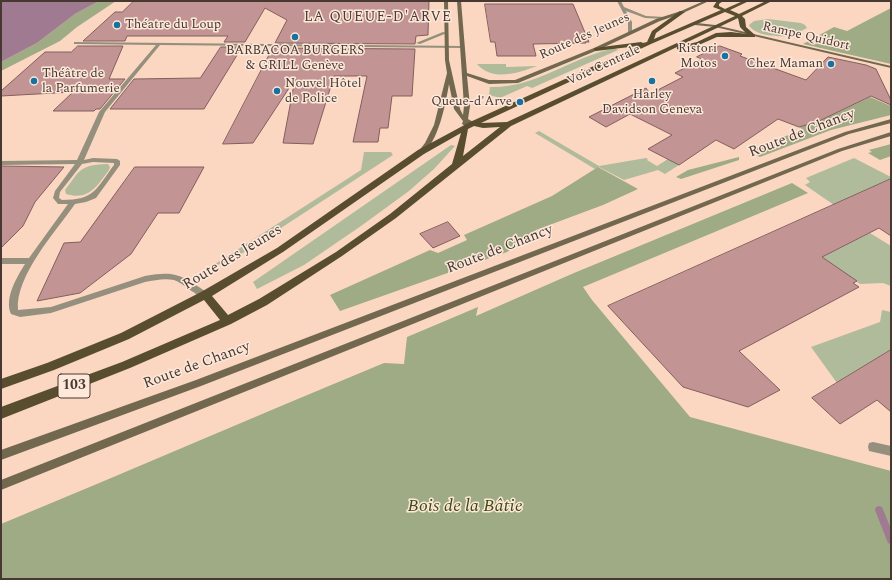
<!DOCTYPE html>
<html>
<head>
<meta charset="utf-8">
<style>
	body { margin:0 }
	#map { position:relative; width:892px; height:580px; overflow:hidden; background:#fbd7c1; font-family:Spectral,serif }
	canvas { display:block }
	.frame { position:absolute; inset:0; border:2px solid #473931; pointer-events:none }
</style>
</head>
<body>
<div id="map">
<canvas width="892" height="580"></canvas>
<div class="frame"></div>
</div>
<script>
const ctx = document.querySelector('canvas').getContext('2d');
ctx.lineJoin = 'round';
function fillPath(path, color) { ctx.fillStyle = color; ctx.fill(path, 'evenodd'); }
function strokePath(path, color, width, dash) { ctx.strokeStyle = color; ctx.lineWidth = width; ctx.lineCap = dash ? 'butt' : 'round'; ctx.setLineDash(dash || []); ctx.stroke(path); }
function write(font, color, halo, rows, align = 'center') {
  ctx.font = font + ' Spectral,serif'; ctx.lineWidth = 3; ctx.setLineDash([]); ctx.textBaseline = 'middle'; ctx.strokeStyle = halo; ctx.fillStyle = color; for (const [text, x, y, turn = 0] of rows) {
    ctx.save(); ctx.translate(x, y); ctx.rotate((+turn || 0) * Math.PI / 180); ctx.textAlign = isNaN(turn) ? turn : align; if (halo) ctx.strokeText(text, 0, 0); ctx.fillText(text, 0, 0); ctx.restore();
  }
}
fillPath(new Path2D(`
	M768 19 801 23 805 25 807 28C802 30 798 33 793 35 782 38 754 36 749 25L754 21Z
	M615 48 618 50 532 88 527 86 500 98 489 95 490 87C537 88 571 57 615 48Z
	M477 64H506V67L537 66C518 73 493 82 477 64Z
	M539 131 599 166 646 158 648 159 647 160 657 166 668 159 679 165 665 174 658 170 624 180 599 167 595 169 535 133Z
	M451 145 455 146 434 169 409 191 361 226 304 265 257 289 253 282Z
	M364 152H391L393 155 238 256 225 263 212 266 361 170Z
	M854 158 891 177V179L834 205 805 185 810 182 806 178Z
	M108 164 110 167 109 170C97 186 89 201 66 194L65 190C81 169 80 165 108 164Z
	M870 233 891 246V286L883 283 860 284 822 257Z
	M882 310 891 312V350L837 383 811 347 880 322Z`), '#b0bb9c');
fillPath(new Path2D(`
	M99 1H116L77 27 60 41 1 71V62L37 43 75 14Z
	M891 8V64L803 44 834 27 847 31Z
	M870 97 891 106V115L831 130 760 157 749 152 768 142 804 130 799 127 817 122Z
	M891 144V156L880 160 868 153 872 152 869 150Z
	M739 157V160L681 179 676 177 688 170Z
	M598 167 638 189 603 205 536 230 507 252 340 311 330 295 430 250 438 253 467 240 464 235 552 196Z
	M792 183 808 193 583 287 592 300 690 417 891 471V579H1V524C129 471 256 416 384 363L404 364 407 337 478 307 476 316 574 273Z`), '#9eab84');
fillPath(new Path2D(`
	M1 1H99L75 14 37 43 1 62Z`), '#a07a90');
fillPath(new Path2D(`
	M879 506 882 507 891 529V544L888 543 875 510 876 507Z`), '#a07a90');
const building = new Path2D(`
	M134 1H429L428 35 416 36 415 44 275 43 287 20 265 8 245 42H224L228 36H127L125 41H83L115 12H122Z
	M485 4H573L589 42H585L586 43 533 44 536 56H497L495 42H491Z
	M78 46H123L109 79H125L100 109H96L94 111H53L73 92 1 96V91L45 52H71Z
	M720 46 742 54 740 56 806 80 828 57 866 65 876 69 891 100V105L871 96 817 122 799 127 778 119 734 149 716 140 679 165 648 149 672 135 630 114 606 127 589 117 646 88 650 94 683 77 675 73 702 59 697 57Z
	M221 47H242L204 109H110L134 79 200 78Z
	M273 48 415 49 412 96H392L388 128H380L378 142H353L367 76H334L313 144 283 143 295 79 253 143 223 144Z
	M1 166 64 167 35 202 23 226 1 248Z
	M135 167H204L179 213H158L131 254 80 293 37 301 64 243 80 242Z
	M891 179V236L879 228 822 257 857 281 853 283 859 287 739 351 780 390 748 407 683 387 608 306Z
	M448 222 460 236 433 248 420 234Z
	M891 350V412L877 400 840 424 812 398Z`);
fillPath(building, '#c29494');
strokePath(building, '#835e5e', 1);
fillPath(new Path2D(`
	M617 1H621L624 7 646 16 665 17 667 18 665 19 645 18 626 11 632 22V33L628 34V22Z
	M443 32 447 33 420 44 416 43Z
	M74 42 463 46 465 47 463 48 160 45 105 112 84 160 93 158 117 159 120 161V165L96 198 86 202 75 204C56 231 15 276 18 310L51 307 145 276C177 270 182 276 208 293L209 295 208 297C199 300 184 283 174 280 165 278 155 280 145 282L51 313 20 317 11 314C4 298 17 277 25 264H1V258H29L68 204H58L53 198 55 191 75 164 1 165V161L77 160 99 112 156 45 76 44H74ZM93 162 114 163V165C96 189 95 200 62 200L59 198 60 192 82 164Z
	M873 442 891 446V456L869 451 868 447 869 443Z`), '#958f7e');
fillPath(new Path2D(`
	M444 1H448L449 60 460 109 463 115 464 106 457 1H461L467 73 489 80H515L594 48 656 19 681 11 704 1H709L683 13 660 21 598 50 518 83 489 84 467 76 470 106 468 119 475 123V125L468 124 465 126 462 124 463 121 454 109 449 84C446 102 438 145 421 154L418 152 425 143 434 125 447 73 445 60Z
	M697 23 715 25 891 66V68L715 27 695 25V23Z
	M891 119V123L849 134 201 386 1 460V450L196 380 845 132Z
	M891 132V136L842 151 1 490V480L838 149Z`), '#726850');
fillPath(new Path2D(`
	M717 1H723L719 4V6L725 9 743 1H749L730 10 739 14 766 1H772L742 16 745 19 746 27 755 35V37H717L701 44 679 50 677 49V47L511 126 396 218 342 256 267 305 231 324 130 368 1 419V407L122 362 220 320 204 300 129 339 54 370 1 389V379L47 363 121 333 201 292 277 248 418 150 470 122 638 46 596 51 594 50V48L641 42 643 43 647 42 652 31 680 11 685 12 656 33 654 39 721 10 713 7ZM725 12 735 16 507 122 481 123 651 44ZM738 18 740 27 747 34 731 32 716 33 697 42 677 47ZM474 126 483 128 500 127 463 156 468 129ZM461 133 452 164 390 214 336 252 259 299 228 315 212 296 283 252 424 154Z`), '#594d2f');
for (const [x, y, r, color] of [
	[117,25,4,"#1871a0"],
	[295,37,4,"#1871a0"],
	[725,56,4,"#1871a0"],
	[831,64,4,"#1871a0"],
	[34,81,4,"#1871a0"],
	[652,81,4,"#1871a0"],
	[277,91,4,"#1871a0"],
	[520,102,4,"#1871a0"]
]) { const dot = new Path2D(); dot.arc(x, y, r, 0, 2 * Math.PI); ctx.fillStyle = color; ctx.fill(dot); strokePath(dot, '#fde8da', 1.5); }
write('13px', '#473931', '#fde8da', [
	["Théatre du Loup",125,25],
	["Ristori",717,49,"right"],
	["Motos",717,64,"right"],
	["BARBACOA BURGERS",295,51,"center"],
	["& GRILL Genève",295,66,"center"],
	["Chez Maman",823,64,"right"],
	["Théâtre de",42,74],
	["la Parfumerie",42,89],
	["Nouvel Hôtel",285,84],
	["de Police",285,99],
	["Harley",652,95,"center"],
	["Davidson Geneva",652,110,"center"],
	["Queue-d'Arve",512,102,"right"]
], 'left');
write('13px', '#473931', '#fde8da', [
	["Route des Jeunes",585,37,-24],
	["Rampe Quidort",806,37,13],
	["Voie Centrale",604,66,-25]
]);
ctx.letterSpacing = '1px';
write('14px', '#473931', '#fde8da', [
	["LA QUEUE-D'ARVE",378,18]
]);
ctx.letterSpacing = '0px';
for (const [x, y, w] of [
	[74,386,32]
]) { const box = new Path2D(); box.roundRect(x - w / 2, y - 12, w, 24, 3); ctx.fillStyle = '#fde8da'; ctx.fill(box); strokePath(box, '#473931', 1); }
write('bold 14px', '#473931', null, [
	["103",74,386]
]);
write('15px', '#473931', '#fde8da', [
	["Route de Chancy",802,134,-21],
	["Route de Chancy",500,250,-21],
	["Route des Jeunes",233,258,-31],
	["Route de Chancy",197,366,-20]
]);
write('italic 18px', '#3c4b0e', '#fde8da', [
	["Bois de la Bâtie",465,507]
]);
</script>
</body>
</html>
